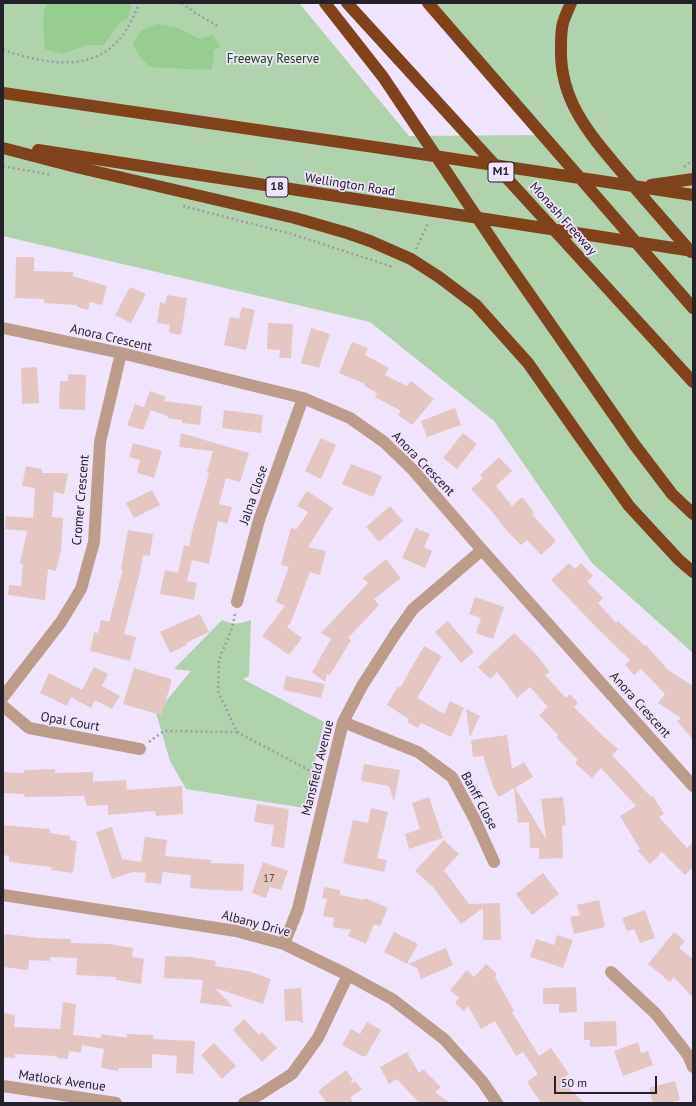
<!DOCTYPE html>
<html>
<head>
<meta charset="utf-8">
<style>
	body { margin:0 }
	#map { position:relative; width:696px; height:1106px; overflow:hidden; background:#efe4fc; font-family:"PT Sans",sans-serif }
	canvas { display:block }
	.frame { position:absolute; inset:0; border:4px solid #25212a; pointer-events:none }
	.scale { position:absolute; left:554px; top:1076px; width:103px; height:18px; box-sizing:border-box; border:2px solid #25212a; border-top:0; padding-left:5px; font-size:12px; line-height:14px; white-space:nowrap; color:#25212a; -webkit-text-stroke:3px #efe4fc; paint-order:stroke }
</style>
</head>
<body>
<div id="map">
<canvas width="696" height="1106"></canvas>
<div class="frame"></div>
<div class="scale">50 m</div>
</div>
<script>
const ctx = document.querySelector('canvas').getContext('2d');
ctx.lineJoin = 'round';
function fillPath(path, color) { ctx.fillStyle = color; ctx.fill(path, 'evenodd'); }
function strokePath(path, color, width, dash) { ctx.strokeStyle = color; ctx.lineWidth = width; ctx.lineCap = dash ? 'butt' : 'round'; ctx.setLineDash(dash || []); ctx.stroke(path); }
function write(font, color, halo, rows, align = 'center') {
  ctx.font = font + ' "PT Sans",sans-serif'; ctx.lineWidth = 3.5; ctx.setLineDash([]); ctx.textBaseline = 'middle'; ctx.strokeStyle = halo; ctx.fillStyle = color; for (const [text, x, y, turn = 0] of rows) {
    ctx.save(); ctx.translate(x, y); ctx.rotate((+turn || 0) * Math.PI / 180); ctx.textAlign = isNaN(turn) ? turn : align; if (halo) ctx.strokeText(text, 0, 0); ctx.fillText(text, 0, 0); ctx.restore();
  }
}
fillPath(new Path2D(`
	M3 3H299L409 136 541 135 428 3H693V653L592 563 494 421 370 322 3 236Z
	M222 620C233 625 239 624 251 620L249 676 243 679 324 722 304 808 186 789 170 761 156 713 191 671 174 669Z`), '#b0d3ad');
fillPath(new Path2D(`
	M47 3H132L128 18 118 24 104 45H87L62 54 45 49C45 33 40 18 47 3Z
	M157 24 176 27 200 39 213 35 220 47 213 50 214 60 211 70 150 67 139 56 133 43 142 30Z`), '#97cd91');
fillPath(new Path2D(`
	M16 257H34V271L73 272V276L107 286 102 305 90 302 88 310 77 307V305L44 303V299L15 298Z
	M130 287 146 294 131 323 115 315Z
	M167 295 187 298 181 335 169 333 170 325 157 323 160 302 165 304Z
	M242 307 255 310 246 350 224 345 230 317 239 319Z
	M268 323 293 324 291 358H279L280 350 267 349Z
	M311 328 330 334 319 368 301 363Z
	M352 342 368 348 365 355 389 368 385 375 407 386 411 381 434 399 412 425 398 415 401 411 375 397 377 393 364 386 365 384 339 373Z
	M37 367 39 403 22 404 21 368Z
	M68 374 86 375 85 410 59 409 60 381H68Z
	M150 391 166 397 164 401 202 406 200 425 182 423V420L168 418V416L151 410 143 430 127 425 135 404 149 409 144 407Z
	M455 408 461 425 427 437 421 421Z
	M224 410 263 415 261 433 222 428Z
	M181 433 249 453 240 482 226 478 219 504 232 507 227 524 218 521 209 564 192 560 187 581 197 583 194 600 160 594 165 570 178 573 184 545 189 546 193 528 209 473 207 472 213 451 179 447Z
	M463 433 477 444 457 469 443 458Z
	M321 438 336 445 321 479 305 471Z
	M133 443 162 451 154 478 137 473 140 460 129 457Z
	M499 457 512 471 496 486 512 506 522 497 534 512 532 514 556 541 541 555 527 540 521 545 509 533 489 508 471 489 483 478 480 475Z
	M351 464 382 476 373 497 342 484Z
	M26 466 42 469V473H61L68 474 64 494 54 492 52 517 63 518 61 550 56 571 48 569 45 600 8 595 9 585 21 586 23 564 20 563 27 531 5 529 6 516 33 518 35 488 22 486Z
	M152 490 160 505 134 518 126 503Z
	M307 491 333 508 308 547 326 551 320 575 310 572 291 622 287 627 302 638 289 655 262 636 285 606 276 602 289 567 281 565 291 528 297 529 308 512 297 506Z
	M390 506 403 521 379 542 366 527Z
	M416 527 420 531 421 530 430 534 424 547 432 551 425 568 402 558Z
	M128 530 153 534 150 556 143 555 140 572 124 634 136 637 130 661 90 651 94 632 98 633 101 620 109 622 123 569H121Z
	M386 559 401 578 374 599 379 605 348 638 351 640 330 675 327 674 325 682 312 672 331 639 321 633 368 583 363 578Z
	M569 563 575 569 581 563 593 576 587 581 603 598 598 603 616 623 618 621 645 646 646 645 668 670 693 686V740L677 721 681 718 658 703 665 694 641 669 634 675 625 665 630 660 597 628 551 580Z
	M475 597 504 607 493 639 476 633 481 618 469 614Z
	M200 614 209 632 186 643 187 645 170 653 160 632Z
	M448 621 474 652 461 663 435 632Z
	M514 633 535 653 550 672 545 675 566 698 570 694 578 703 574 707 603 736 618 749 612 755 651 797 653 796 664 814 659 817 687 848 693 842V867L685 875 662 852 650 864 638 851 640 849 620 816 636 806 601 768 592 778 575 763 578 760 556 737 558 735 539 715 548 707 530 687 517 698 497 672 490 679 478 667Z
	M424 646 442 656 417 698 444 714 450 701 464 708 451 737 421 723 418 728 407 722 409 719 387 705 398 686 400 688Z
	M94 667 108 674 102 686 120 696 112 709 95 700 91 708 71 697 67 706 40 693 49 673 82 690Z
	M134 668 171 679V684L161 715 123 704Z
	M286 676 325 684 321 698 283 690Z
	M466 709 480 716 470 737Z
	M507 735 512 769 524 762 533 777 515 788 546 839 541 799 563 797 566 825 562 826 563 858 539 859V848H530L529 822 518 823 514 788 499 797 494 789 483 756 473 757 471 740Z
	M364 764 400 770 394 802 389 786 361 781Z
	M55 769V773L93 772V782L126 780 127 790 182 786 183 814 156 816 155 811 108 815V805L87 806 83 794V796L25 797 24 794 3 793V772L24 773V770Z
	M429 797 443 838 409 849 405 834 420 829 412 803Z
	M257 804 289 809 284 848 271 846 274 825 254 822Z
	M371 808 388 812 377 858 387 860 384 872 343 863 353 820 368 823Z
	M3 825 50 829V833L70 836V840L77 841 73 873 51 870 52 867 9 862V856L3 855Z
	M112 827 122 859 141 862 145 837 167 840 165 856 211 860V863L244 864 243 891 212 890 190 888 191 875 163 872 161 884 145 882 146 873 133 872 112 879 96 832Z
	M444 840 459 854 444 870 469 904 500 903 501 940H483V908L461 924 433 887 415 871Z
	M263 862 288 871 281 890 270 887 266 898 252 893Z
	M543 873 559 894 532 915 516 894Z
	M324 887 340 890V895L364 900 365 898 388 908 380 926 374 924 366 944 348 936 351 930 333 927 334 918 323 916 327 899 322 898Z
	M599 900 605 927 574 934 570 917 580 915 577 905Z
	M645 910 655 938 640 943 634 929 627 931 622 918Z
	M394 932 418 944 407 964 384 952Z
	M674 932 685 941 679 948 693 959V998L674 977 670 982 648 964Z
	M5 934 38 938 71 939V943L110 944 133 948 132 957 144 959 141 984 116 980V977L76 975 77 958 50 957V961L29 960 28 970 3 967V950Z
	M557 935 573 940 563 968 530 957 536 939 554 945Z
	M446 948 453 965 421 979 417 968 408 964Z
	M165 956 191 957 216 961 215 966 248 971 271 979 263 1004 215 988 233 1007 200 1003 203 980 164 978Z
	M486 964 497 974 495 977 514 1011 512 1012 539 1056 551 1048 569 1074 561 1080 584 1103H541L527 1082 538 1074 523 1052 516 1056 495 1021 481 1029 468 1006 464 1011 455 1003 459 998 450 990 467 970 474 977Z
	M576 987 577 1012 559 1013V1004H543V988Z
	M301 988 303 1023 298 1021H285L284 989Z
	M63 1002 76 1004 73 1035 101 1038V1034L127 1038V1034L153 1035V1039L195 1041 193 1074 176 1073 177 1056 152 1054V1068H119L118 1071 101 1068 104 1049 82 1045 81 1053 69 1051 68 1059 57 1058V1056L15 1054V1058L3 1057V1013L15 1015 14 1027 60 1029Z
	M244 1019 259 1035 262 1032 277 1048 262 1062 233 1030Z
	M616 1021 617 1046 590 1047V1040H584V1022Z
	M367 1022 381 1030 366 1056H362L342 1045 351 1029 360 1034Z
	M638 1042 641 1053 648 1051 653 1065 623 1076 614 1051Z
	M214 1043 236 1066 222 1079 201 1055Z
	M407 1052 419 1073 423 1069 441 1087 435 1092 450 1103H419L397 1079 389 1084 380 1067Z
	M346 1070 353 1079 350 1084 355 1081 362 1089 350 1098 354 1103H327L318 1091Z
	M675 1081 680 1100 669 1103H653L649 1088Z`), '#e4c7c2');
strokePath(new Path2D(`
	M182 3 195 13 218 26
	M3 50C50 65 103 76 130 23 134 16 137 10 139 3
	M3 166 52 175
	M684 167 693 160
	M183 206 292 234 393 267
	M416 249 428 223
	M235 614 232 628 219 660 218 691 237 732 318 775
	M149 742 164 731 237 732`), '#a199ab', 2.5, [2, 3]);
strokePath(new Path2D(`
	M3 328 121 353 303 398 350 418 384 442 413 470 482 550 693 786
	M237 602 259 520 303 398
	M3 697 61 622 81 589 94 542 100 442 121 353
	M3 706 29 728 140 749
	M343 722 418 752 452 777 474 818 494 862
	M3 895 236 931 284 944 348 975 392 999 444 1039 482 1081 497 1103
	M284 944 298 909 343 722 362 686 396 633 413 609 482 550
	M611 972 656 1014 688 1055 693 1067
	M3 1086 116 1103
	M244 1103 259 1095 292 1074 318 1038 348 975`), '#bc9c8b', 12);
strokePath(new Path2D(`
	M325 3 383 77 503 256 634 444 672 494 693 514
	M347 3 693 382
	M428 3 693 308
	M571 3C568 10 565 16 563 23 561 30 561 39 561 47 559 102 592 137 625 176 647 202 669 227 691 252
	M3 93 381 148 693 195
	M3 148 76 167 295 218 347 233 370 241 411 259 439 277 476 305 528 363 575 430 629 506 679 560 693 572
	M38 150 693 251
	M651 185 693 179`), '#80421b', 12);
write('11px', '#554a50', null, [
	["17",269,879]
]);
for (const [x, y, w] of [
	[501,172,26],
	[277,187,22]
]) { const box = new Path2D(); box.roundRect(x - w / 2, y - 10, w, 20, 3); ctx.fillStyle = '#efe4fc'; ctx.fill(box); strokePath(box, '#25212a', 1); }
write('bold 12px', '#25212a', null, [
	["M1",501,172],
	["18",277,187]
]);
write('13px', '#12480f', '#efe4fc', [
	["Freeway Reserve",273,59]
]);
write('13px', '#25212a', '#efe4fc', [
	["Wellington Road",350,185,9],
	["Monash Freeway",563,219,48],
	["Anora Crescent",111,338,13],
	["Anora Crescent",423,464,46],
	["Jalna Close",254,495,-71],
	["Cromer Crescent",81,500,-85],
	["Anora Crescent",640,705,48],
	["Opal Court",70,722,10],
	["Mansfield Avenue",318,768,-76],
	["Banff Close",479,801,62],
	["Albany Drive",256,924,15],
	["Matlock Avenue",62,1081,8]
]);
</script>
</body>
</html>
